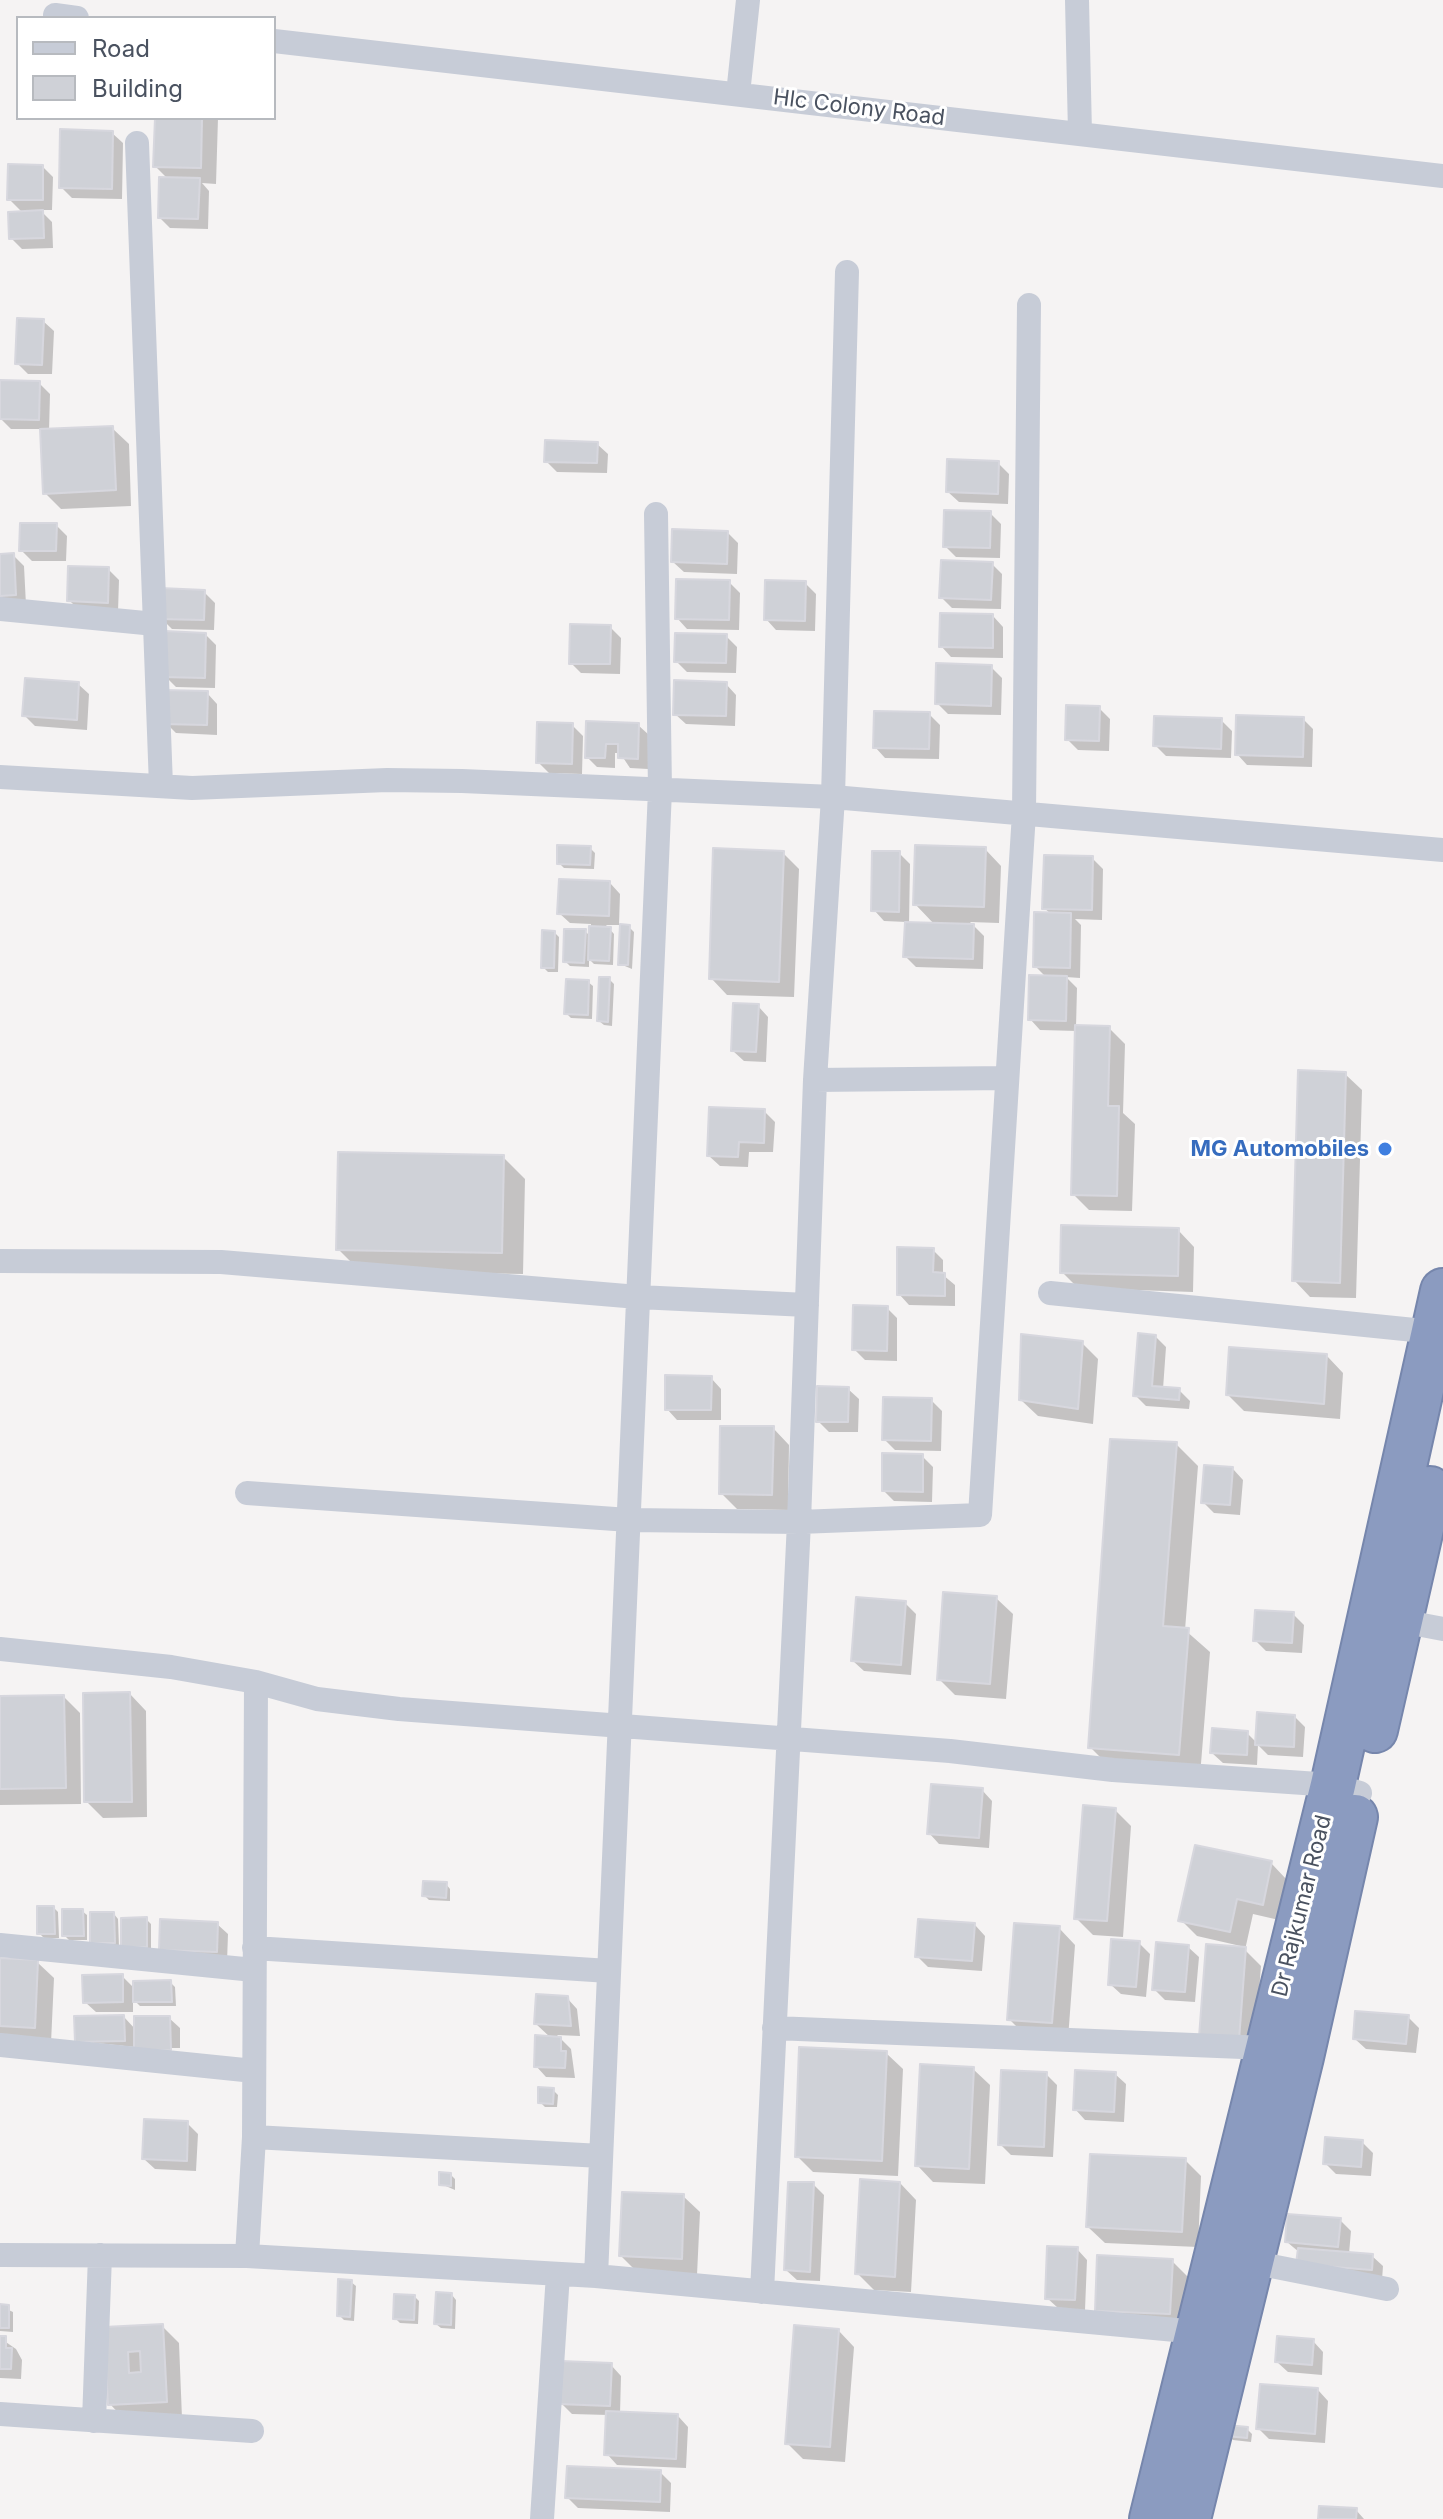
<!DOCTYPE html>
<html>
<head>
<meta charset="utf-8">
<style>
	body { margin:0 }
	#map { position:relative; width:1443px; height:2519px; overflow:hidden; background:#f5f3f3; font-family:Inter,sans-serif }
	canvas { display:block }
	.legend { position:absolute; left:16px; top:16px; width:260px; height:104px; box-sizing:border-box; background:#fff; border:2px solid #b7babf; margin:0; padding:10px 14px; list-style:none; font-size:24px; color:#4a5260 }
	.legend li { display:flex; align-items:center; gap:16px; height:40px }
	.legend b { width:40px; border:2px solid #b7babf }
</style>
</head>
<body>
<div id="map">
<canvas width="1443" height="2519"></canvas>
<ul class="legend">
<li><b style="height:10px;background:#c7ccd7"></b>Road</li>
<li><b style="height:22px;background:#cfd1d7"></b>Building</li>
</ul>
</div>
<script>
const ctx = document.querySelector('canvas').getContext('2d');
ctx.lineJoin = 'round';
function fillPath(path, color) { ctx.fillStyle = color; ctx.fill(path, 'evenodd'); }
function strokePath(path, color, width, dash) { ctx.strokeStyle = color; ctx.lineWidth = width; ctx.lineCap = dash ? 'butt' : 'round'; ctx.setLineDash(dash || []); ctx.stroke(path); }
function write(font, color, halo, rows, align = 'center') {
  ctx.font = font + ' Inter,sans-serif'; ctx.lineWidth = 6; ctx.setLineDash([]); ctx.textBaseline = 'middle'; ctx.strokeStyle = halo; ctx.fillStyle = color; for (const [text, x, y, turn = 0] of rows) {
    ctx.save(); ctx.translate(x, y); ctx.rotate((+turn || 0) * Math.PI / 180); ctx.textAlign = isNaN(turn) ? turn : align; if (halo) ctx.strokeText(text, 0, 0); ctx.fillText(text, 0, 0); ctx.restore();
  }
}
fillPath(new Path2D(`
	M157 118H218L216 184 202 183 209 191 208 229 170 228 160 218 168 179 155 166Z
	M112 133 123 143 122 199 72 198 61 187Z
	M43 167 53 177 52 210H40L52 222 53 248 22 249 11 238 23 213 9 199Z
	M43 321 54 331 52 374H28L17 363Z
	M39 383 50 394 49 431 112 428 129 444 131 506 61 509 45 493 42 429H11L0 418Z
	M597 444 608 454 607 473 557 472 546 461Z
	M998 463 1009 474 1008 504 959 502 948 492Z
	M990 513 1001 524 1000 558 956 557 945 546Z
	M56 525 67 536 66 561H32L21 550Z
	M727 532 738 543 737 574 684 572 673 562Z
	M13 555 24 566 26 605 0 601V556Z
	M992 564 1002 574 1001 609 952 608 941 597Z
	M108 569 119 580 118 612 80 611 69 600Z
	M729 582 740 593 739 630 687 629 677 618Z
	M805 583 816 594 815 631 776 630 766 619Z
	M204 592 215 603 214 630 172 629 161 618Z
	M993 616 1003 627V658L951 657 941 646Z
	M610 627 621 638 620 674 581 673 571 663Z
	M206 635 216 645 215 688 176 687 165 676Z
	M726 636 737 647 736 673 687 672 676 661Z
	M991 667 1002 678 1001 715 948 714 937 703Z
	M78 684 89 694 87 730 35 726 24 715Z
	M726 684 736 695 735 726 686 724 675 714Z
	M207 693 217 704V735L176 733 166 723Z
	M1099 708 1110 719 1109 751 1078 750 1067 739Z
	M929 714 940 725 939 759 885 758 875 747Z
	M1303 719 1313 729 1312 767 1247 765 1237 754Z
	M1221 720 1232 731 1231 758 1166 756 1156 746Z
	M588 723 638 725 649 735 648 769 630 768 620 753H615V768L597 767 587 757Z
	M572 725 583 736 582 774 549 773 538 762Z
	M590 848 595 853 594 869 564 868 559 863Z
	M985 849 1001 866 999 923 970 922 984 936 983 969 916 967 905 956 907 922 884 921 874 910 899 853 910 864 909 924 935 925 915 904Z
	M783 853 799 869 794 997 727 995 711 978Z
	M1092 858 1103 869 1102 920 1075 919 1081 925 1080 978 1066 977 1077 988 1076 1027 1109 1028 1125 1044 1123 1113 1135 1124 1132 1211 1089 1210 1073 1194 1077 1031 1040 1030 1030 1019 1046 977 1035 966 1051 914 1044 908Z
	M610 883 620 894 619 925H606L614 934 613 965 594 964 589 959V967L570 966 565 961 585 931 591 937V924L570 923 559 913Z
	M629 927 634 932 632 969 620 964Z
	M554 932 559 937 558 972H548L543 967Z
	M609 979 614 984 612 1026 604 1025 599 1021Z
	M588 982 593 986 592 1019 571 1018 566 1013Z
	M758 1006 768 1017 766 1062 744 1061 733 1051Z
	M1345 1074 1362 1090 1356 1298 1310 1297 1294 1280Z
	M764 1111 775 1122 773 1152H749L748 1167 720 1166 709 1156Z
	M503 1157 525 1179 523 1274 360 1271 338 1249Z
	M1178 1230 1194 1247 1193 1292 1078 1288 1062 1272Z
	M933 1250 943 1260V1275L955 1285V1306L909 1305 899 1294Z
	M887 1308 897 1318V1361L865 1360 854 1349Z
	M1155 1336 1166 1347 1163 1389 1179 1390 1190 1401 1189 1409 1146 1406 1136 1396Z
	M1082 1343 1098 1359 1093 1424 1038 1416 1021 1400Z
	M1327 1356 1343 1373 1340 1419 1244 1411 1228 1395Z
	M711 1378 721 1389V1420H677L667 1409Z
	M848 1389 859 1399 858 1432H829L818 1421Z
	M931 1400 942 1411 941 1451 895 1450 884 1439Z
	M773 1428 789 1445 788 1510 737 1509 721 1493Z
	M1176 1444 1198 1466 1185 1630 1210 1652 1200 1776 1112 1769 1090 1747Z
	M922 1456 933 1467 932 1502 894 1501 884 1491Z
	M1233 1469 1243 1480 1240 1515 1214 1513 1203 1502Z
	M996 1598 1013 1614 1006 1699 955 1695 939 1679Z
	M905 1603 916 1614 911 1675 864 1671 853 1661Z
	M1293 1614 1304 1625 1302 1653 1266 1651 1255 1640Z
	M130 1694 146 1711 147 1817 103 1818 86 1801Z
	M64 1697 80 1713 81 1804 0 1805V1698Z
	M1295 1717 1305 1727 1303 1757 1268 1755 1258 1745 1257 1765 1223 1763 1212 1753 1247 1733 1257 1743Z
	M982 1790 992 1801 989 1848 939 1844 929 1833Z
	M1115 1810 1131 1826 1123 1937 1093 1935 1076 1918Z
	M1271 1863 1287 1880 1279 1920 1253 1914 1245 1950 1261 1966 1254 2056 1217 2053 1245 1947 1197 1936 1181 1920Z
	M446 1884 450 1889V1901L429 1900 424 1895Z
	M54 1908 58 1912 59 1938H44L39 1933Z
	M82 1911 87 1915V1940H69L64 1935Z
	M114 1914 118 1919 119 1947 92 1942Z
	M146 1919 151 1924V1951L128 1952Z
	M217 1924 228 1934 227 1962 161 1949Z
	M975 1925 985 1936 982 1971 928 1967 917 1956Z
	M1059 1928 1075 1945 1068 2039 1025 2035 1009 2019Z
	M1139 1943 1150 1954 1146 1997 1121 1994 1110 1984Z
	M1188 1947 1199 1957 1195 2002 1165 2000 1154 1989Z
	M0 1960 37 1962 54 1978 51 2043 0 2041Z
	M122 1976 135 1989 170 1982 175 1987 176 2006H140L133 1999V2012H96L85 2002Z
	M567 1998 577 2009 580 2036 557 2035 571 2049 575 2078 546 2077 536 2066 551 2038 536 2024Z
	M124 2017 136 2030 169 2018 180 2028V2048H144L77 2041Z
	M1408 2017 1419 2028 1416 2053 1366 2049 1355 2039Z
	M886 2053 903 2069 898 2176 813 2172 797 2156Z
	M973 2069 990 2085 985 2184 933 2182 917 2165Z
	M1046 2074 1057 2085 1053 2157 1011 2155 1000 2144Z
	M1115 2074 1126 2084 1124 2122 1085 2120 1075 2109Z
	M553 2090 558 2095 557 2107H545L540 2102Z
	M187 2123 198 2134 196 2171 155 2169 144 2159Z
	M1362 2142 1373 2153 1371 2176 1336 2174 1325 2163Z
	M1185 2160 1201 2176 1198 2247 1105 2243 1088 2227Z
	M450 2174 455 2179V2190L441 2184Z
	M900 2183 916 2200 911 2292 874 2290 857 2273Z
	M813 2184 824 2195 820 2281 797 2280 786 2270Z
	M683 2196 700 2212 697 2275 637 2272 621 2256Z
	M1340 2220 1351 2231 1349 2254 1372 2256 1383 2266 1382 2280 1298 2263 1299 2252 1287 2242Z
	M1077 2249 1087 2260 1085 2310 1058 2308 1047 2298Z
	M1172 2261 1188 2277 1186 2330 1097 2310Z
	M351 2282 356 2286 354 2321 344 2320 339 2315Z
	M452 2295 456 2300 455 2329 441 2328 436 2324Z
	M415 2297 419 2301 418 2324 400 2323 395 2318Z
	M0 2306 13 2312V2332L0 2331Z
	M162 2326 179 2343 182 2418 126 2421 110 2404 106 2329Z
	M838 2330 854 2347 845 2462 803 2459 787 2443Z
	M0 2338 16 2349 22 2360 21 2379 0 2378Z
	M1313 2341 1323 2352 1322 2375 1288 2372 1277 2362Z
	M611 2365 621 2376 620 2414 678 2416 688 2427 686 2468 617 2465 607 2454 608 2415 572 2414 561 2403Z
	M1318 2390 1328 2401 1325 2443 1269 2439 1258 2428Z
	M1247 2429 1252 2434 1251 2442 1233 2440 1229 2436Z
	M660 2472 671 2483 670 2512 578 2508 567 2497Z
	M1356 2510 1364 2519H1320Z`), '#0003');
const building = new Path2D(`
	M155 118H202L201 168 153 167Z
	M60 129 113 131 112 189 59 188Z
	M8 164 43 165V200H7Z
	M159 177 200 178 198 219 158 218Z
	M43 210 44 238 9 239 8 212Z
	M17 318 44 319 42 365 15 364Z
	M0 380 40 381 39 420 0 419Z
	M113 426 116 490 43 494 40 429Z
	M545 440 598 442 597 463 544 462Z
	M947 459 999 461 998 494 946 492Z
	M944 510 991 511 990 548 943 547Z
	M20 523H57L56 551H19Z
	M672 529 728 531 727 564 671 562Z
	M14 553 16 595 0 596V554Z
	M941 560 993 562 991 600 939 598Z
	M68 566 109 567 108 603 67 601Z
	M676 579 730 580 729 620 675 619Z
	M765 580 806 581 805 621 764 620Z
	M160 588 205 590 204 620 159 619Z
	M940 613 993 614V648L939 647Z
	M570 624 611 625 610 664H569Z
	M165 631 206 633 205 678 163 677Z
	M675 633 727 634 726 663 674 662Z
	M936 663 992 665 991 706 935 704Z
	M25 678 79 682 77 720 22 716Z
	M674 680 727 682 726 716 673 715Z
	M164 690 208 691 207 725 163 724Z
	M1066 705 1100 706 1099 741 1065 740Z
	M874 711 930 712 929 749 873 748Z
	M1236 715 1304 717 1303 757 1235 755Z
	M1154 716 1222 718 1221 749 1153 746Z
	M586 721 639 723 638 759 618 758V744H606L605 758H585Z
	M537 722 573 723 572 764 536 763Z
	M557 845 591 846 590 865 557 864Z
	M915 845 986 847 984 907 913 905Z
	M713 848 784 851 779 982 709 979Z
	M872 851H900L899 912 871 911Z
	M1044 855 1093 856 1092 910 1042 909Z
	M559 879 610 881 609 916 557 914Z
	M1034 912 1071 913 1070 968 1033 967Z
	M905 922 974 924 973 959 903 957Z
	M620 924 630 925 628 965H618Z
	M589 926 611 927 609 961 588 960Z
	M564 929H586L584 963 563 962Z
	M542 930 555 931 554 968H541Z
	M1029 975 1067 976 1066 1021 1028 1020Z
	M599 977H610L608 1022 597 1021Z
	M566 979 589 980 588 1015 564 1014Z
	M733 1003 759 1004 756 1052 731 1051Z
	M1075 1025 1110 1026 1108 1106H1119L1117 1196 1071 1195Z
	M1298 1070 1346 1072 1340 1283 1292 1281Z
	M709 1107 765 1109 764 1143 739 1142 738 1157 707 1156Z
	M338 1152 504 1155 502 1253 336 1250Z
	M1061 1225 1179 1228 1178 1276 1060 1273Z
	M897 1247 934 1248 933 1272 945 1273V1296L897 1295Z
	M853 1305 888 1306 887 1351 852 1350Z
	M1138 1333 1156 1335 1152 1386 1180 1388 1179 1400 1133 1396Z
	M1021 1334 1083 1341 1078 1409 1019 1400Z
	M1229 1347 1327 1354 1324 1404 1226 1395Z
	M665 1375 712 1376 711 1410H665Z
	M817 1386 849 1387 848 1422H816Z
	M883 1397 932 1398 931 1441 882 1440Z
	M720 1426H774L772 1495 719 1494Z
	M1110 1439 1177 1442 1163 1626 1189 1628 1179 1755 1088 1748Z
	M882 1453 923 1454V1492L882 1491Z
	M1204 1465 1233 1467 1230 1505 1201 1503Z
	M943 1592 997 1596 990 1684 937 1680Z
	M856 1597 906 1601 901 1665 851 1661Z
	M1255 1610 1294 1612 1292 1643 1253 1641Z
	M130 1692 132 1802H84L83 1693Z
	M64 1695 66 1788 0 1789V1696Z
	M1257 1712 1295 1715 1294 1747 1255 1745Z
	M1212 1728 1248 1731 1247 1755 1210 1753Z
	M931 1784 983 1788 979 1838 927 1834Z
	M1083 1805 1116 1808 1107 1921 1074 1919Z
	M1195 1845 1272 1861 1263 1905 1237 1899 1230 1932 1178 1921Z
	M423 1881 447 1882 446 1898 422 1896Z
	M37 1906H54L55 1934H37Z
	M62 1909H83L84 1936H62Z
	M90 1912H114L115 1943H90Z
	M147 1917V1947L121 1948V1918Z
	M160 1919 218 1922 217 1952 159 1950Z
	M918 1919 975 1923 972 1961 915 1957Z
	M1014 1923 1060 1926 1052 2023 1007 2020Z
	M1111 1939 1140 1941 1136 1987 1108 1985Z
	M1156 1942 1189 1945 1185 1992 1152 1990Z
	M1206 1944 1246 1947 1239 2040 1199 2037Z
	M0 1958 38 1960 35 2028 0 2026Z
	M123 1974V2002L83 2003 82 1975Z
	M171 1980 172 2002H133V1981Z
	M536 1994 568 1996 571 2026 534 2024Z
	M1355 2011 1409 2015 1406 2044 1353 2039Z
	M124 2015 125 2041 75 2042 74 2016Z
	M134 2016H170L171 2050 134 2051Z
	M535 2035 561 2037V2051H566L565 2068 534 2067Z
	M799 2047 887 2051 882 2161 795 2157Z
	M920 2064 974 2067 969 2169 915 2166Z
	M1001 2070 1047 2072 1044 2147 998 2145Z
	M1075 2070 1116 2072 1114 2112 1073 2110Z
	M538 2087 554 2088 553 2104 538 2103Z
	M144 2119 188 2121 187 2161 142 2159Z
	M1325 2137 1363 2140 1361 2167 1323 2164Z
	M1090 2154 1186 2158 1182 2232 1086 2227Z
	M439 2172 451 2173V2186L439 2185Z
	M860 2179 900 2182 895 2277 855 2274Z
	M788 2182H814L810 2272 784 2270Z
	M622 2192 684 2194 682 2259 619 2256Z
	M1287 2214 1341 2218 1338 2247 1285 2242Z
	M1047 2246 1078 2247 1075 2300 1045 2299Z
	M1298 2248 1373 2254 1372 2270 1296 2264Z
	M1097 2255 1173 2259 1170 2314 1095 2311Z
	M338 2279 352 2280 350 2317 337 2316Z
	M436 2292 452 2293 451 2325 434 2324Z
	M394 2294 415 2295 414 2320 393 2319Z
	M0 2304 9 2305V2328H0Z
	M163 2324 167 2402 108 2405 104 2327ZM140 2351 141 2372 129 2373 128 2352Z
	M794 2325 839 2329 830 2447 785 2444Z
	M0 2336H6V2348H12L11 2369H0Z
	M1277 2336 1314 2339 1312 2365 1275 2362Z
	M561 2361 612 2363 610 2406 559 2404Z
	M1260 2384 1318 2388 1315 2434 1256 2429Z
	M606 2411 678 2414 676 2459 604 2455Z
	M1227 2425 1248 2427 1247 2438 1226 2436Z
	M567 2466 661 2470 660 2502 565 2498Z
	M1319 2506 1357 2508 1356 2519H1318Z`);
fillPath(building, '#cfd1d7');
strokePath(building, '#d7d7de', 2);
const highway = new Path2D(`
	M1375 1730 1430 1489
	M1152 2519 1333 1785 1443 1291
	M1188 2519 1301 2057 1355 1817`);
strokePath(highway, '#7686ac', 48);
strokePath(new Path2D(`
	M1077 0 1080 133
	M55 15 77 18
	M274 41 1443 176
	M738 94 748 0
	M137 143 161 786
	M0 609 155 624
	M0 777 192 788 387 780 462 781 833 797 1443 850
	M815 1080 1007 1078
	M0 1261 221 1262 638 1297 807 1305
	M1050 1293 1434 1332
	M247 1493 629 1520 799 1522 980 1515 1024 813 1029 305
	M1401 1621 1443 1629
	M0 1649 171 1667 256 1682 317 1699 399 1709 950 1751 1113 1770 1333 1785 1360 1793
	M0 1945 254 1970
	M254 1948 609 1971
	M774 2028 1267 2048
	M0 2045 254 2071
	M254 2137 601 2156
	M0 2255 247 2256 596 2276 1197 2332
	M247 2256 254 2137 256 1682
	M1251 2262 1387 2289
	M596 2276 660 790 656 514
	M762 2292 799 1522 815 1080 833 797 847 272
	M0 2414 252 2431
	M94 2421 100 2255
	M542 2519 558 2274`), '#c7ccd7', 24);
strokePath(highway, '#8b9bc0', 44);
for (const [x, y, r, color] of [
	[1385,1149,8,"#3f7fe0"]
]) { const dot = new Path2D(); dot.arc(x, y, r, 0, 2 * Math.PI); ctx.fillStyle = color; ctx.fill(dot); strokePath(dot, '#fff', 3); }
write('22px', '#4a5260', '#fff', [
	["Hlc Colony Road",859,108,7],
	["Dr Rajkumar Road",1302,1906,-76]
]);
write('bold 22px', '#366cbe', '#fff', [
	["MG Automobiles",1369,1149]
], 'right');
</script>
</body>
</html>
